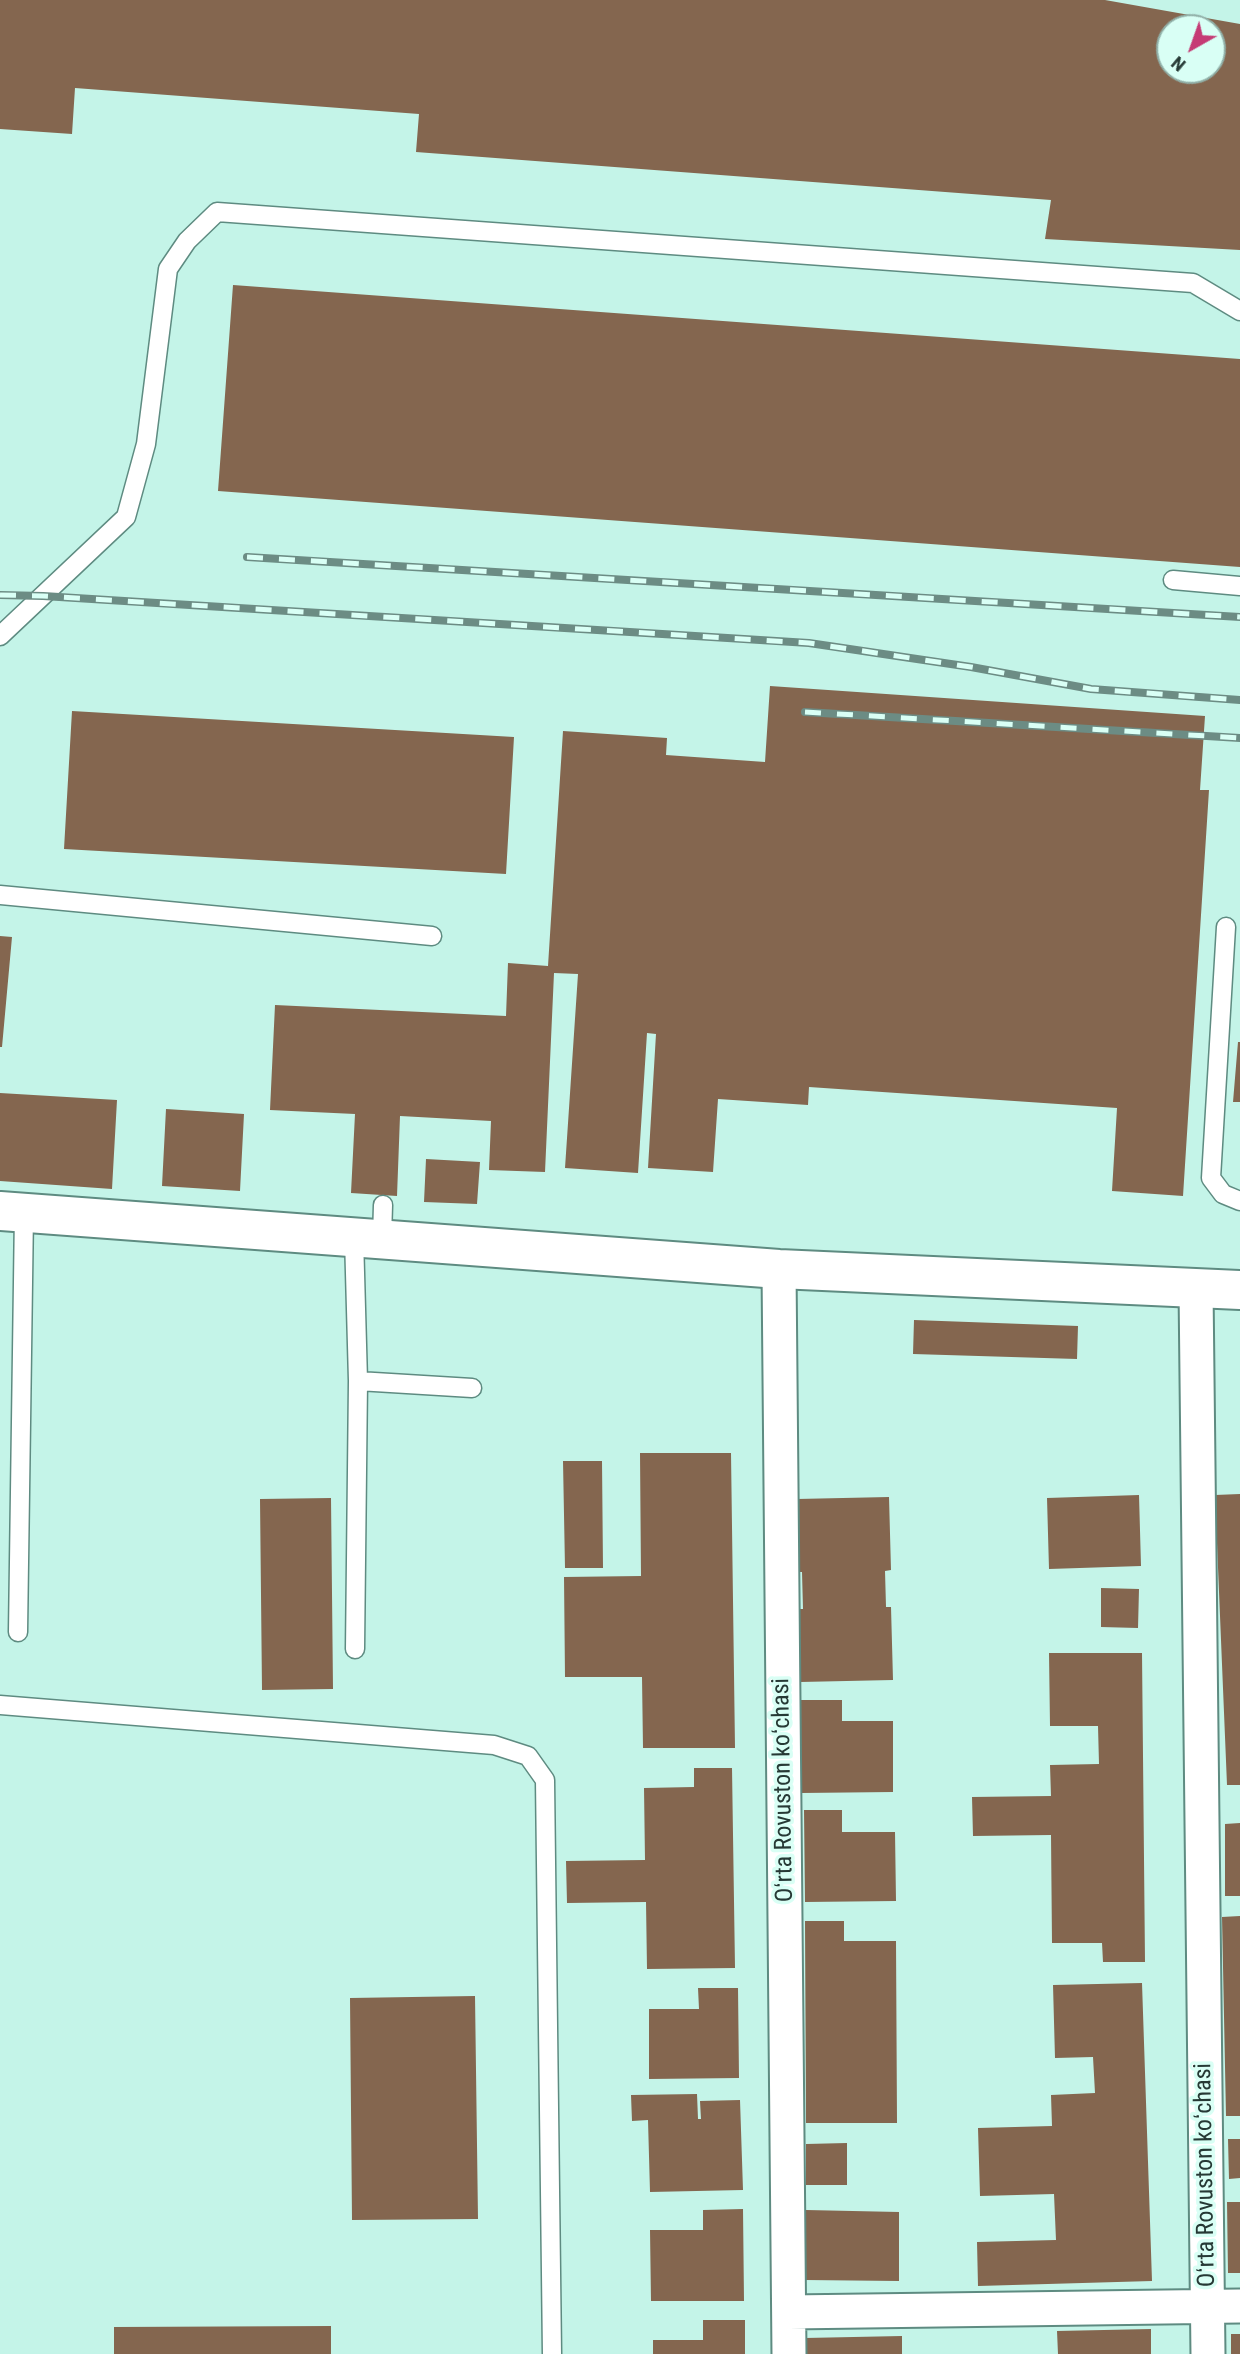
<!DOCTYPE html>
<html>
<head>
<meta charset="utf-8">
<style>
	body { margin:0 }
	#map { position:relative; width:1240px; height:2354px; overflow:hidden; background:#c4f4e8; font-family:"Roboto Condensed",sans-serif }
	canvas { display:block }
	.north { position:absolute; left:1156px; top:14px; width:70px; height:70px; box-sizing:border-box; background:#d9fff5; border:2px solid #91b0a8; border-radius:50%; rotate:220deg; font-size:19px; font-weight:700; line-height:28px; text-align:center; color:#263935 }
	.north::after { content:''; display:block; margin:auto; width:24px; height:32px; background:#c53b75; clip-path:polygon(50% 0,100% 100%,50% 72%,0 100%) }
</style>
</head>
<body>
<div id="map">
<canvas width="1240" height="2354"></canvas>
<div class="north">N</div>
</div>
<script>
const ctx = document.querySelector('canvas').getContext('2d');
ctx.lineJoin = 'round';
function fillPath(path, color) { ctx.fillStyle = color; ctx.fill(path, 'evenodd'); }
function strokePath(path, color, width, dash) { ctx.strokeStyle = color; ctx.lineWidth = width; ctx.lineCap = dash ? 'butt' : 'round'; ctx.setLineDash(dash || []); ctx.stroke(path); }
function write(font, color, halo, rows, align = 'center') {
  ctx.font = font + ' "Roboto Condensed",sans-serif'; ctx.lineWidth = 7; ctx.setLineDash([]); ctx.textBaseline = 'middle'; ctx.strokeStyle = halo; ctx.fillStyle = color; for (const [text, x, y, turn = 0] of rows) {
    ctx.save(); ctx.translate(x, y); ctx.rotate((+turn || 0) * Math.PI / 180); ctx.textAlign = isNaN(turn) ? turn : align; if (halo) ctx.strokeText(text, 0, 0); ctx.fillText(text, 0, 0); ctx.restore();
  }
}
fillPath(new Path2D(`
	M0 0H1105L1240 24V250L1045 239 1051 200 416 152 419 114 75 88 72 134 0 129ZM1170 28H1212V70H1170Z
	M233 285 1240 359V567L218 491Z
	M770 686 1205 716 1200 790H1209L1183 1196 1112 1191 1117 1108 809 1087 808 1105 718 1099 713 1172 648 1168 656 1034 647 1033 638 1173 565 1168 578 974 554 973 545 1172 489 1170 491 1121 400 1116 397 1196 351 1193 355 1114 270 1110 275 1005 506 1016 508 963 548 966 563 731 667 738 666 755 765 762Z
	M72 711 514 737 506 874 64 849Z
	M0 936 12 937 2 1047H0Z
	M1238 1042H1240V1102H1233Z
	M0 1093 117 1100 112 1189 0 1181Z
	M166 1109 244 1114 240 1191 162 1186Z
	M426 1159 480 1162 477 1204 424 1202Z
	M914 1320 1078 1326 1077 1359 913 1354Z
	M640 1453H731L735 1748H643L642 1677H565L564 1577 641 1576Z
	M563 1461H602L603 1568H565Z
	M1240 1494V1785H1227L1215 1495Z
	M1139 1495 1141 1566 1049 1569 1047 1498Z
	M889 1497 891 1570 885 1571 886 1607H891L893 1680 800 1682 798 1609H803L802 1572H799L797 1499Z
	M331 1498 333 1689 262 1690 260 1499Z
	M1101 1588 1139 1589 1138 1628 1101 1627Z
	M1049 1653H1142L1145 1962H1103L1102 1943H1052L1051 1835 973 1836 972 1797 1051 1796 1050 1765 1099 1764 1098 1726H1050Z
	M800 1700H842V1721H893V1792L801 1793Z
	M694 1768H732L735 1968 647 1969 646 1902 567 1903 566 1861 645 1860 644 1788 694 1787Z
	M804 1810H842V1832H895L896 1901 805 1902Z
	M1240 1823V1896H1225V1824Z
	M1240 1916V2116H1226L1222 1917Z
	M805 1921H844V1941H896L897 2123H806Z
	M1142 1983 1152 2281 978 2286 977 2242 1056 2240 1054 2194 980 2196 978 2128 1052 2126 1051 2095 1095 2093 1093 2057 1055 2058 1053 1985Z
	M698 1988H738L739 2078 649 2079V2009H699Z
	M475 1996 478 2219 352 2220 350 1998Z
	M697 2094 698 2119H701L700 2101 740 2100 743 2190 650 2192 648 2120 632 2121 631 2095Z
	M1228 2139H1240V2178L1229 2179Z
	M847 2143V2185H806V2144Z
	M1227 2202H1240V2273H1228Z
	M743 2209 744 2301H651L650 2230H703V2210Z
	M806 2210 899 2212V2281L805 2280Z
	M703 2320H745V2354H653V2340H703Z
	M331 2326V2354H114V2327Z
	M1151 2329V2354H1058L1057 2331Z
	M1231 2334H1240V2354H1231Z
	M902 2336V2354H805V2338Z`), '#84664f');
const lane = new Path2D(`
	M1173 580 1240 586
	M0 636 126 517 146 444 168 269 187 241 217 212 1193 283 1240 311
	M0 895 432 936
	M1226 927 1211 1178 1223 1194 1240 1201
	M354 1237 358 1381 355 1649
	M382 1238 383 1205
	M358 1381 472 1388
	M18 1632 24 1212
	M0 1705 494 1745 528 1756 545 1780 552 2354`);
const street = new Path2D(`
	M779 1269 789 2354
	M1196 1288 1208 2354
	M789 2312 1240 2306`);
const secondary = new Path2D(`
	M0 1211 779 1269 1240 1290`);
strokePath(lane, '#5e8b81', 21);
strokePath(street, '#5e8b81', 37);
strokePath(secondary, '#5e8b81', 42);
strokePath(lane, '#fff', 18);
strokePath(street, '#fff', 33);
strokePath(secondary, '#fff', 38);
const rail = new Path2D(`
	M247 557 1240 617
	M0 595 43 596 809 643 971 667 1091 689 1240 700
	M805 712 1240 738`);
strokePath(rail, '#6c8c84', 8);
strokePath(rail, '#d9fff5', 5, [16]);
write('24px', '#263935', '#d9fff5', [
	["Oʻrta Rovuston koʻchasi",784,1790,-91],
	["Oʻrta Rovuston koʻchasi",1206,2175,-91]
]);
</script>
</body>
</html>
